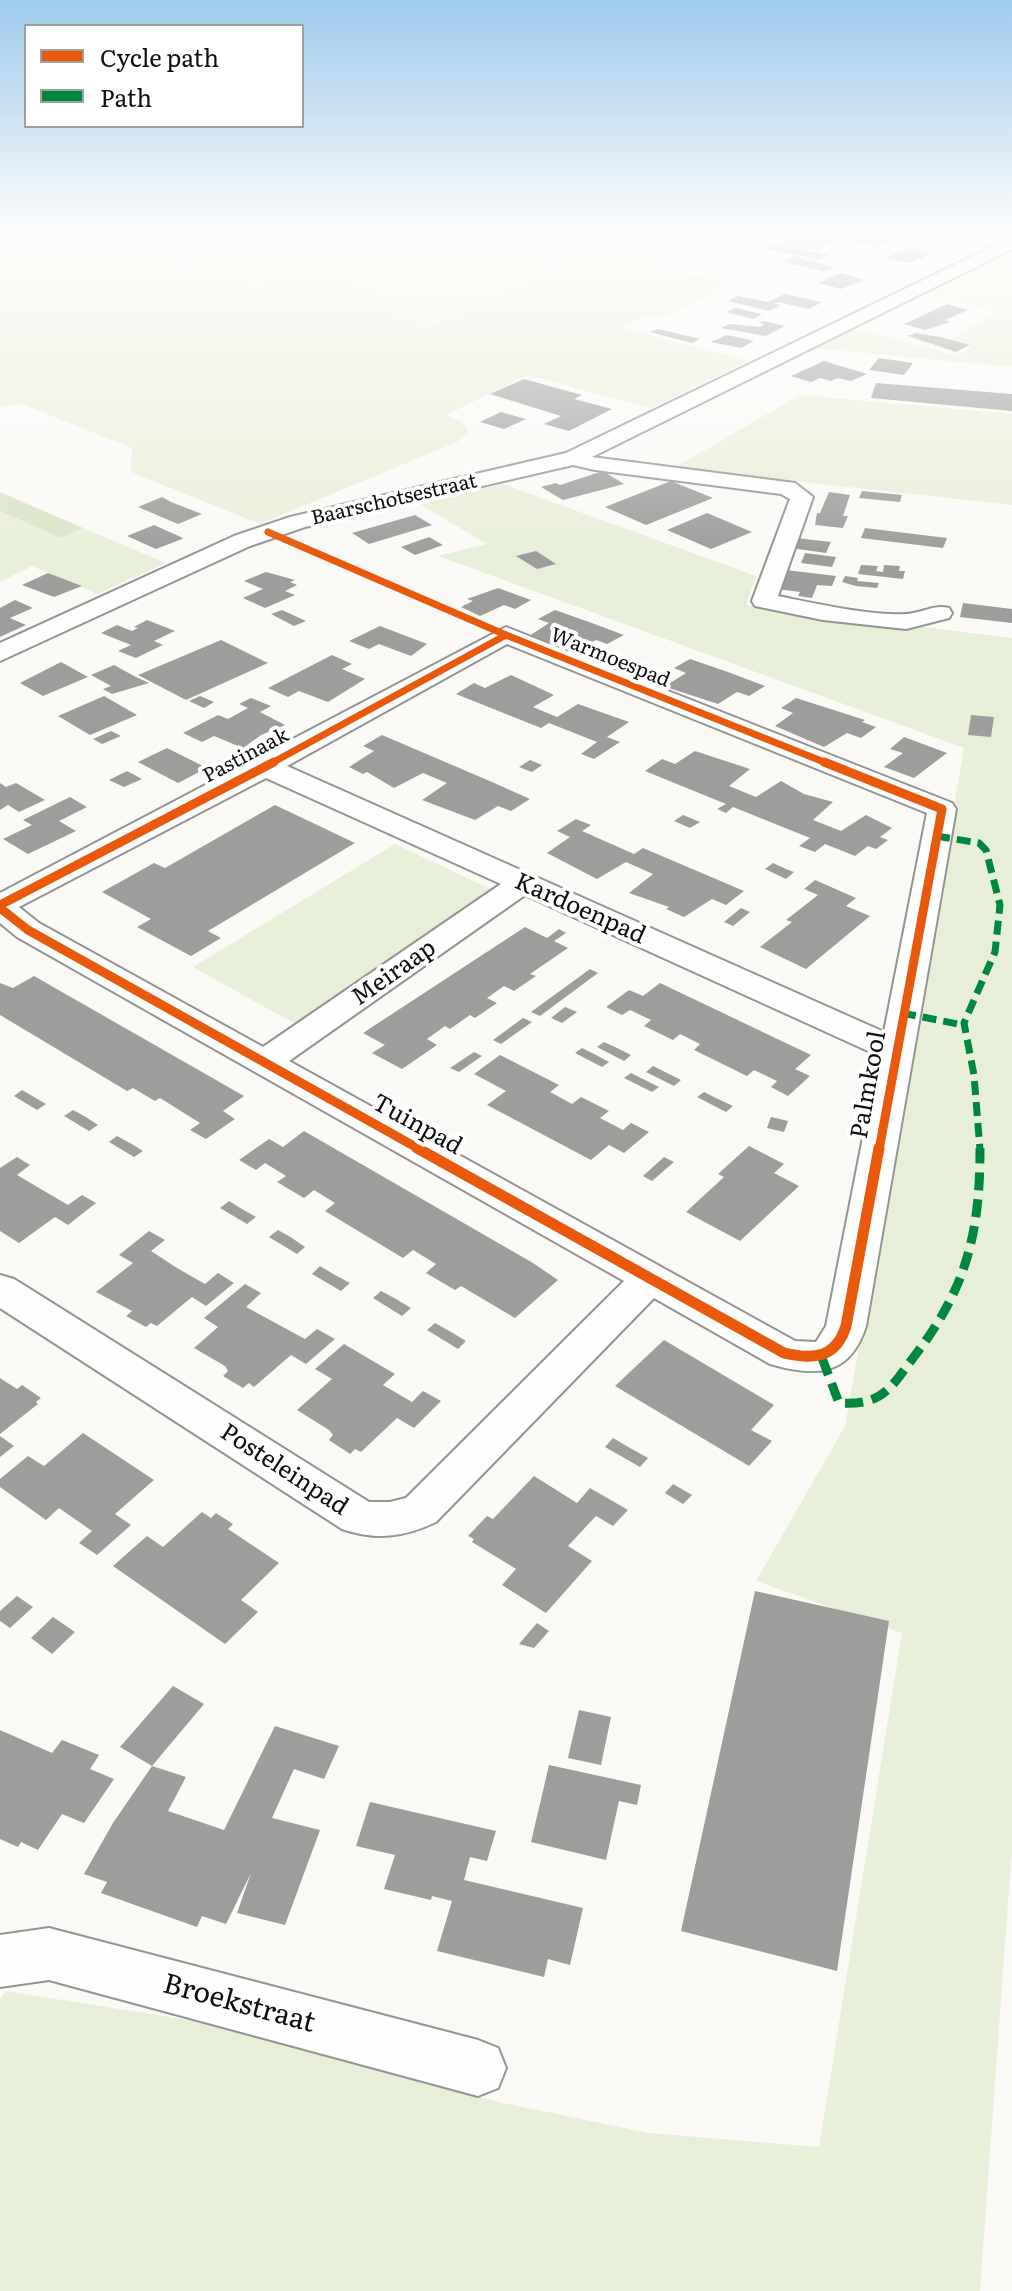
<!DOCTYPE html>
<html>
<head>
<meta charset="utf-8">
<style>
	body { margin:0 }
	#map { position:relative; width:1012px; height:2291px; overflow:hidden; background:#fbf9f6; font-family:Literata,serif }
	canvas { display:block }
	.legend { position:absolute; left:24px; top:24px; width:280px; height:104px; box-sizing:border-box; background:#fff; border:2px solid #9f9f9f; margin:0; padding:10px 14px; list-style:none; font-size:24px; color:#0f0f0f }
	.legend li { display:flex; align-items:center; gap:16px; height:40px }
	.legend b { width:40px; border:2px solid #9f9f9f }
</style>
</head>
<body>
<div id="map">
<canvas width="1012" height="2291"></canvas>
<ul class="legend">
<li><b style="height:10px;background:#e8590c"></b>Cycle path</li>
<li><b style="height:10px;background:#00873e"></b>Path</li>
</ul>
</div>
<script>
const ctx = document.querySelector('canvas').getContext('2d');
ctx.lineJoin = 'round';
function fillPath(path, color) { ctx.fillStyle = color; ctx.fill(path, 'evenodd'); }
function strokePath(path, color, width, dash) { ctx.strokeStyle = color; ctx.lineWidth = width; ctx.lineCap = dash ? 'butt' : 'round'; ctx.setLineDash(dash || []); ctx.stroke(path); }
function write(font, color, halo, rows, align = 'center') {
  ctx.font = font + ' Literata,serif'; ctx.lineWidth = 8; ctx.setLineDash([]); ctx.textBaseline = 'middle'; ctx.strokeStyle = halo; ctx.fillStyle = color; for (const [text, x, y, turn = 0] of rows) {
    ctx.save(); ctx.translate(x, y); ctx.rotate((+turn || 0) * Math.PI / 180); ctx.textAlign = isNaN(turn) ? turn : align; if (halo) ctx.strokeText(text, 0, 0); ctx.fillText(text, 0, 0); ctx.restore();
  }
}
fillPath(new Path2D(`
	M0 234H498L597 255 423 328 310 258 260 287 0 240Z
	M1012 248V316L921 293Z`), '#f6f2e4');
fillPath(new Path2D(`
	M0 240 259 287 309 257 423 328 597 255 730 283 664 317 648 315 623 328 748 361 650 408 528 375 446 415C456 420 465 419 468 433L457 442 260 524 131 472 132 448 19 403 0 408Z
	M996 312 1012 316V367L811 348 850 328 959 356 971 346 951 340Z
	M800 395 1012 414V505L674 468Z
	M503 484 756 576 746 605 1012 638V1848L980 2291H0V1999L6 1991 232 2027 494 2101 649 2133 819 2147 902 1633 756 1581 845 1426 964 748 438 556 487 544 416 502Z
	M0 511 61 538 83 528 166 563 97 594 32 566 0 582Z
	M395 844 497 892 297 1025 193 967Z`), '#e8efd8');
fillPath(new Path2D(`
	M0 492 83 528 61 538 0 511Z`), '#dae5c7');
fillPath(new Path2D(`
	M800 234H872L896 239 878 247 840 239 817 250 781 243Z
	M774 244 830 255 820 260 764 248Z
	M909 247 932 253 910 263 886 258Z
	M793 256 835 267 824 272 782 261Z
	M841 273 864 280 841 289 818 283Z
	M785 294 822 302 809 309 778 302 774 304 781 305 769 311 728 301 738 296 768 302Z
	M947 304 968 310 945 320 950 322 925 330 904 324Z
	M736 308 762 314 753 319 726 312Z
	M764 321 785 326 766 336 721 328 729 324 760 327 764 324 759 323Z
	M658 329 700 339 692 343 650 332Z
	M916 333 940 337 970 345 956 352 908 336Z
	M727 335 737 337 754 341 741 348 710 342Z
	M879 358 913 363 904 375 869 370Z
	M824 361 867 374 851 381 838 378 831 381 820 378 811 382 791 376Z
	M524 379 582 395 574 399 612 409 569 431 544 424 561 416 490 394Z
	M876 383 1012 394V411L871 398Z
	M501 412 526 419 504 429 480 422Z
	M603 471 624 484 563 500 541 487 556 483 560 485Z
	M671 481 713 498 646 525 605 507Z
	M862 491 902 495 900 502 859 498Z
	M829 492 850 495 843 516H848L843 528 815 525 817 513H820Z
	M162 497 171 502 202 514 178 524 138 507Z
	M707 513 752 532 711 549 667 530Z
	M415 515 432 525 369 544 352 533Z
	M154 525 183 538 182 539 156 549 127 536Z
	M865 528 947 538 943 548 861 538Z
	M429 537 443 545 415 555 401 547Z
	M796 538 831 542 826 553 791 548Z
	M536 551 556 564 537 569 516 556Z
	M805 553 836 557 832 567 801 563Z
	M861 565 878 566 876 571 883 572 884 565 900 566 899 571H905L903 579 858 574Z
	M786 570 836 576 832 586 817 585 812 598 798 596 800 592 777 589Z
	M266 572 295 580 290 582 297 585 285 591 295 595 265 608 243 598 263 589 244 581Z
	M48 573 82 586 54 597 22 585Z
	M845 576 858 578 857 581 879 583 877 588 856 586 842 582Z
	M498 588 531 600 515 609 504 605 480 616 461 607 473 601 467 599Z
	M15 600 33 608 10 618 26 625 0 637V608Z
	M963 603 1012 609V623L960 617Z
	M282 610 306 621 294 626 271 614Z
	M555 610 589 622 624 635 607 644 596 640 572 652 529 636 549 623 538 619Z
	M147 620 175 631 154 641 163 645 136 658 118 651 131 645 101 633 117 625 132 631 138 628 134 627Z
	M380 626 427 644 411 656 379 644 369 649 349 641Z
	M221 640 268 663 186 700 138 675Z
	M332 655 352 664 342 669 365 679 328 702 299 691 288 697 268 688Z
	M690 659 728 672 765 686 749 696 737 692 718 704 669 688 671 687 667 685 686 673 674 668Z
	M61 662 88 677 43 696 20 683Z
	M114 665 134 676 149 683 112 694 103 689 111 686 91 675Z
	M511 675 554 695 533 707 557 717 578 704 629 722 607 737 620 742 594 759 581 754 597 742 549 723 541 728 456 694 474 683 485 688Z
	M104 696 137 715 90 735 58 716Z
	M200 696 214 702 204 708 189 701Z
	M251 698 271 706 260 712 285 725 261 735 243 748 214 736 202 742 183 733 218 715 228 719 248 708 239 704Z
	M796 698 865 720 862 722 876 727 861 738 847 733 824 747 775 726 793 713 781 708Z
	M971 715 994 717 991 737 968 735Z
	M111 731 121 736 102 744 93 739Z
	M382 735 492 782 530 799 511 811 498 806 475 820 422 800 447 783 423 773 394 788 367 772 363 774 349 767 374 751 363 746Z
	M904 737 947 753 914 778 884 767 903 753 890 749Z
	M167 748 207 768 178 783 138 762Z
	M695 751 750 769 729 786 756 797 781 781 804 794 833 802 813 820 841 831 866 815 892 828 880 837 888 840 876 849 868 846 855 856 825 844 815 852 799 846 810 838 733 807 726 813 717 809 726 804 645 771 662 759 675 764Z
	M530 760 542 765 532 772 519 767Z
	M127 771 142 779 124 787 109 780Z
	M0 783 6 787 16 783 45 800 19 812 8 805 0 810Z
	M70 797 87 807 59 821 76 831 28 854 3 839 32 825 23 820Z
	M275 805 355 843 208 931 221 938 191 956 137 927 151 919 102 892 154 863 165 868Z
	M683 815 700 822 690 828 674 821Z
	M576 819 591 825 582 831 634 854 643 848 744 891 726 905 712 899 684 917 666 909 669 907 629 893 653 874 626 862 597 879 547 853 570 837 557 831Z
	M773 863 786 869 794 872 786 879 765 869Z
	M815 880 856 898 846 906 870 916 806 969 760 947 792 922 786 920 818 895 804 889Z
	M741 908 750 912 733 926 724 922Z
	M525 927 547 938 559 929 566 933 554 941 568 948 530 974 536 976 514 991 504 986 487 998 497 1003 475 1018 470 1015 450 1029 445 1026 427 1039 437 1045 402 1069 372 1053 385 1045 363 1033Z
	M590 969 598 973 540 1016 531 1012Z
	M34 976 244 1096 223 1111 235 1119 206 1139 190 1130 200 1123 160 1098 155 1101 133 1088 127 1091 0 1015V983L13 988Z
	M660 983 811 1055 795 1069 810 1076 788 1096 771 1087 777 1081 754 1070 747 1076 694 1050 700 1044 680 1034 673 1040 644 1026 651 1020 630 1010 622 1015 606 1007 629 990 643 996Z
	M565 1007 577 1012 562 1023 551 1018Z
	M523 1018 532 1022 501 1044 493 1040Z
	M604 1042 617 1048 631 1055 624 1061 597 1047Z
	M582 1048 596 1055 609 1062 602 1067 575 1053Z
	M474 1052 482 1056 459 1072 450 1068Z
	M500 1055 559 1085 550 1092 572 1104 581 1097 609 1111 600 1118 623 1130 631 1123 649 1132 624 1153 609 1145 591 1160 487 1105 506 1091 474 1074Z
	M653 1066 681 1080 674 1086 646 1072Z
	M631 1073 659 1087 652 1092 624 1078Z
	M22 1090 46 1104 37 1110 14 1096Z
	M704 1092 718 1099 733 1106 726 1112 697 1097Z
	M73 1110 86 1117 98 1125 89 1131 64 1116Z
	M771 1117 788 1121 784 1132 767 1128Z
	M304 1131 533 1263 558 1280 515 1318 461 1286 455 1290 426 1273 436 1264 413 1250 403 1258 325 1211 335 1203 314 1190 304 1198 277 1182 286 1176 265 1163 256 1170 239 1160 269 1139 283 1147Z
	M117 1136 130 1143 143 1151 134 1157 109 1142Z
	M749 1146 784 1164 774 1173 799 1186 740 1241 686 1212 724 1177 718 1174Z
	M17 1157 30 1165 17 1175 68 1205 82 1195 96 1203 68 1225 55 1217 19 1243 0 1231V1168Z
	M664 1157 674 1162 652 1181 643 1176Z
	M229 1201 242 1209 256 1217 247 1224 220 1208Z
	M278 1230 292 1238 305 1247 297 1254 269 1237Z
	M149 1231 165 1240 151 1251 177 1268 205 1284 218 1273 234 1283 206 1306 192 1297 157 1326 151 1323 146 1327 126 1316 132 1311 96 1292 133 1263 119 1255Z
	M320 1266 335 1275 350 1283 341 1291 312 1274Z
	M245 1284 261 1293 246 1307 305 1339 317 1329 335 1339 306 1364 291 1355 254 1387 249 1383 243 1388 223 1376 228 1371 225 1366 194 1348 218 1327 204 1318Z
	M381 1291 396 1299 411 1308 402 1316 373 1298Z
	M435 1323 451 1332 466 1341 458 1349 427 1330Z
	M664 1340 774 1405 751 1430 772 1441 749 1466 615 1386Z
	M344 1344 395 1374 383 1385 412 1402 423 1391 441 1401 414 1428 397 1418 361 1452 355 1449 350 1454 329 1440 333 1435 329 1430 297 1410 332 1379 315 1369Z
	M0 1378 17 1389 22 1385 41 1398 36 1402 38 1404 0 1434Z
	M83 1433 154 1480 115 1514 131 1525 97 1555 79 1543 92 1531 59 1508 46 1520 0 1487V1479L28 1456 44 1466Z
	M0 1436 14 1446 0 1457Z
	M613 1438 630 1448 648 1458 640 1467 605 1447Z
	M534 1476 577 1503 590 1488 628 1510 613 1526 596 1516 568 1546 592 1561 546 1613 502 1585 516 1569 472 1542 474 1539 468 1536 487 1516 493 1519Z
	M673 1484 692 1495 683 1504 665 1493Z
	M202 1512 211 1518 216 1513 233 1524 228 1529 279 1563 241 1600 258 1612 225 1644 113 1566 147 1536 163 1547Z
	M755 1591 889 1621 837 1971 681 1931Z
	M17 1596 33 1607 10 1628 0 1621V1611Z
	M53 1617 75 1632 52 1654 31 1638Z
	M537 1623 549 1631 534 1648 519 1644Z
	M173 1686 204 1704 152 1766 120 1747Z
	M579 1710 611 1717 601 1765 568 1758Z
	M275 1726 339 1746 324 1779 294 1769 272 1818 320 1830 285 1925 237 1913 251 1873 226 1924 202 1916 197 1927 101 1893 107 1882 84 1874 113 1823 152 1766 186 1777 168 1811 224 1830Z
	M0 1730 52 1753 62 1740 99 1755 90 1769 114 1779 84 1823 62 1814 38 1850 21 1842 18 1847 0 1839Z
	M549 1765 641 1785 637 1805 619 1801 606 1860 531 1842Z
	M370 1802 496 1831 487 1861 470 1857 464 1880 583 1908 570 1965 548 1959 544 1977 437 1951 452 1901 432 1896 431 1900 384 1889 395 1855 356 1846Z`), '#9f9d9b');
const minor = new Path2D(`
	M1012 237V249L592 457 795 483 813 497 778 596C813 603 871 616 905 614 921 614 933 604 949 608L952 613 949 618 906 629 823 620 755 606 752 601 790 499 781 494 595 470 573 465 305 527 250 546 0 661V643L234 536 290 517 566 453Z
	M506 627 952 803 956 809 866 1326C850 1377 815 1377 770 1364L654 1298 436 1522C404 1537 377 1541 342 1529L0 1308V1275L14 1279 369 1502H390L406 1498 624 1281 17 937 0 923V893ZM507 644 927 813 884 1032 287 766ZM266 778 501 884 263 1047 39 923 19 907ZM525 895 879 1056 826 1326 816 1342 795 1341 289 1061Z
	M49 1928 478 2040 498 2048 506 2068 498 2088 478 2096 49 1980 0 1987V1935Z`);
strokePath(minor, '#959493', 4);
fillPath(minor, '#fefefe');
strokePath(new Path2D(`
	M936 836 979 843 986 850 1000 905 995 952 964 1023 974 1075 980 1150
	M902 1013 963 1025`), '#00873e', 7, [14, 7]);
strokePath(new Path2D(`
	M822 1358 839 1403C884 1406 891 1387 916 1354 967 1287 980 1232 980 1148`), '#00873e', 9, [18, 9]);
strokePath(new Path2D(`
	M268 532 506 635 829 764
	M270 764 506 635`), '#e8590c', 7);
strokePath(new Path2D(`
	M824 762 942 809 879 1150
	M0 905 274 762
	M0 908 28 930 421 1150`), '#e8590c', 9);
strokePath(new Path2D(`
	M417 1148 784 1353C814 1360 836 1358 846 1326L879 1148`), '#e8590c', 11);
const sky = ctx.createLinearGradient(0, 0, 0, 554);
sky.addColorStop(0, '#9ecaec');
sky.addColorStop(0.42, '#fdfcfb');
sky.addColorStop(1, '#fdfcfb00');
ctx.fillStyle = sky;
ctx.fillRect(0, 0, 1012, 554);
write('20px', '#0f0f0f', '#fff', [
	["Baarschotsestraat",394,500,-13],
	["Warmoespad",610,658,22],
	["Pastinaak",246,756,-28]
]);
write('24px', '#0f0f0f', '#fff', [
	["Kardoenpad",580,909,24],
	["Meiraap",394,973,-35],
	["Palmkool",869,1085,-80],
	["Tuinpad",417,1125,29],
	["Posteleinpad",284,1470,33]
]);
write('28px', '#0f0f0f', '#fff', [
	["Broekstraat",239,2004,15]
]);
</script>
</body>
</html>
